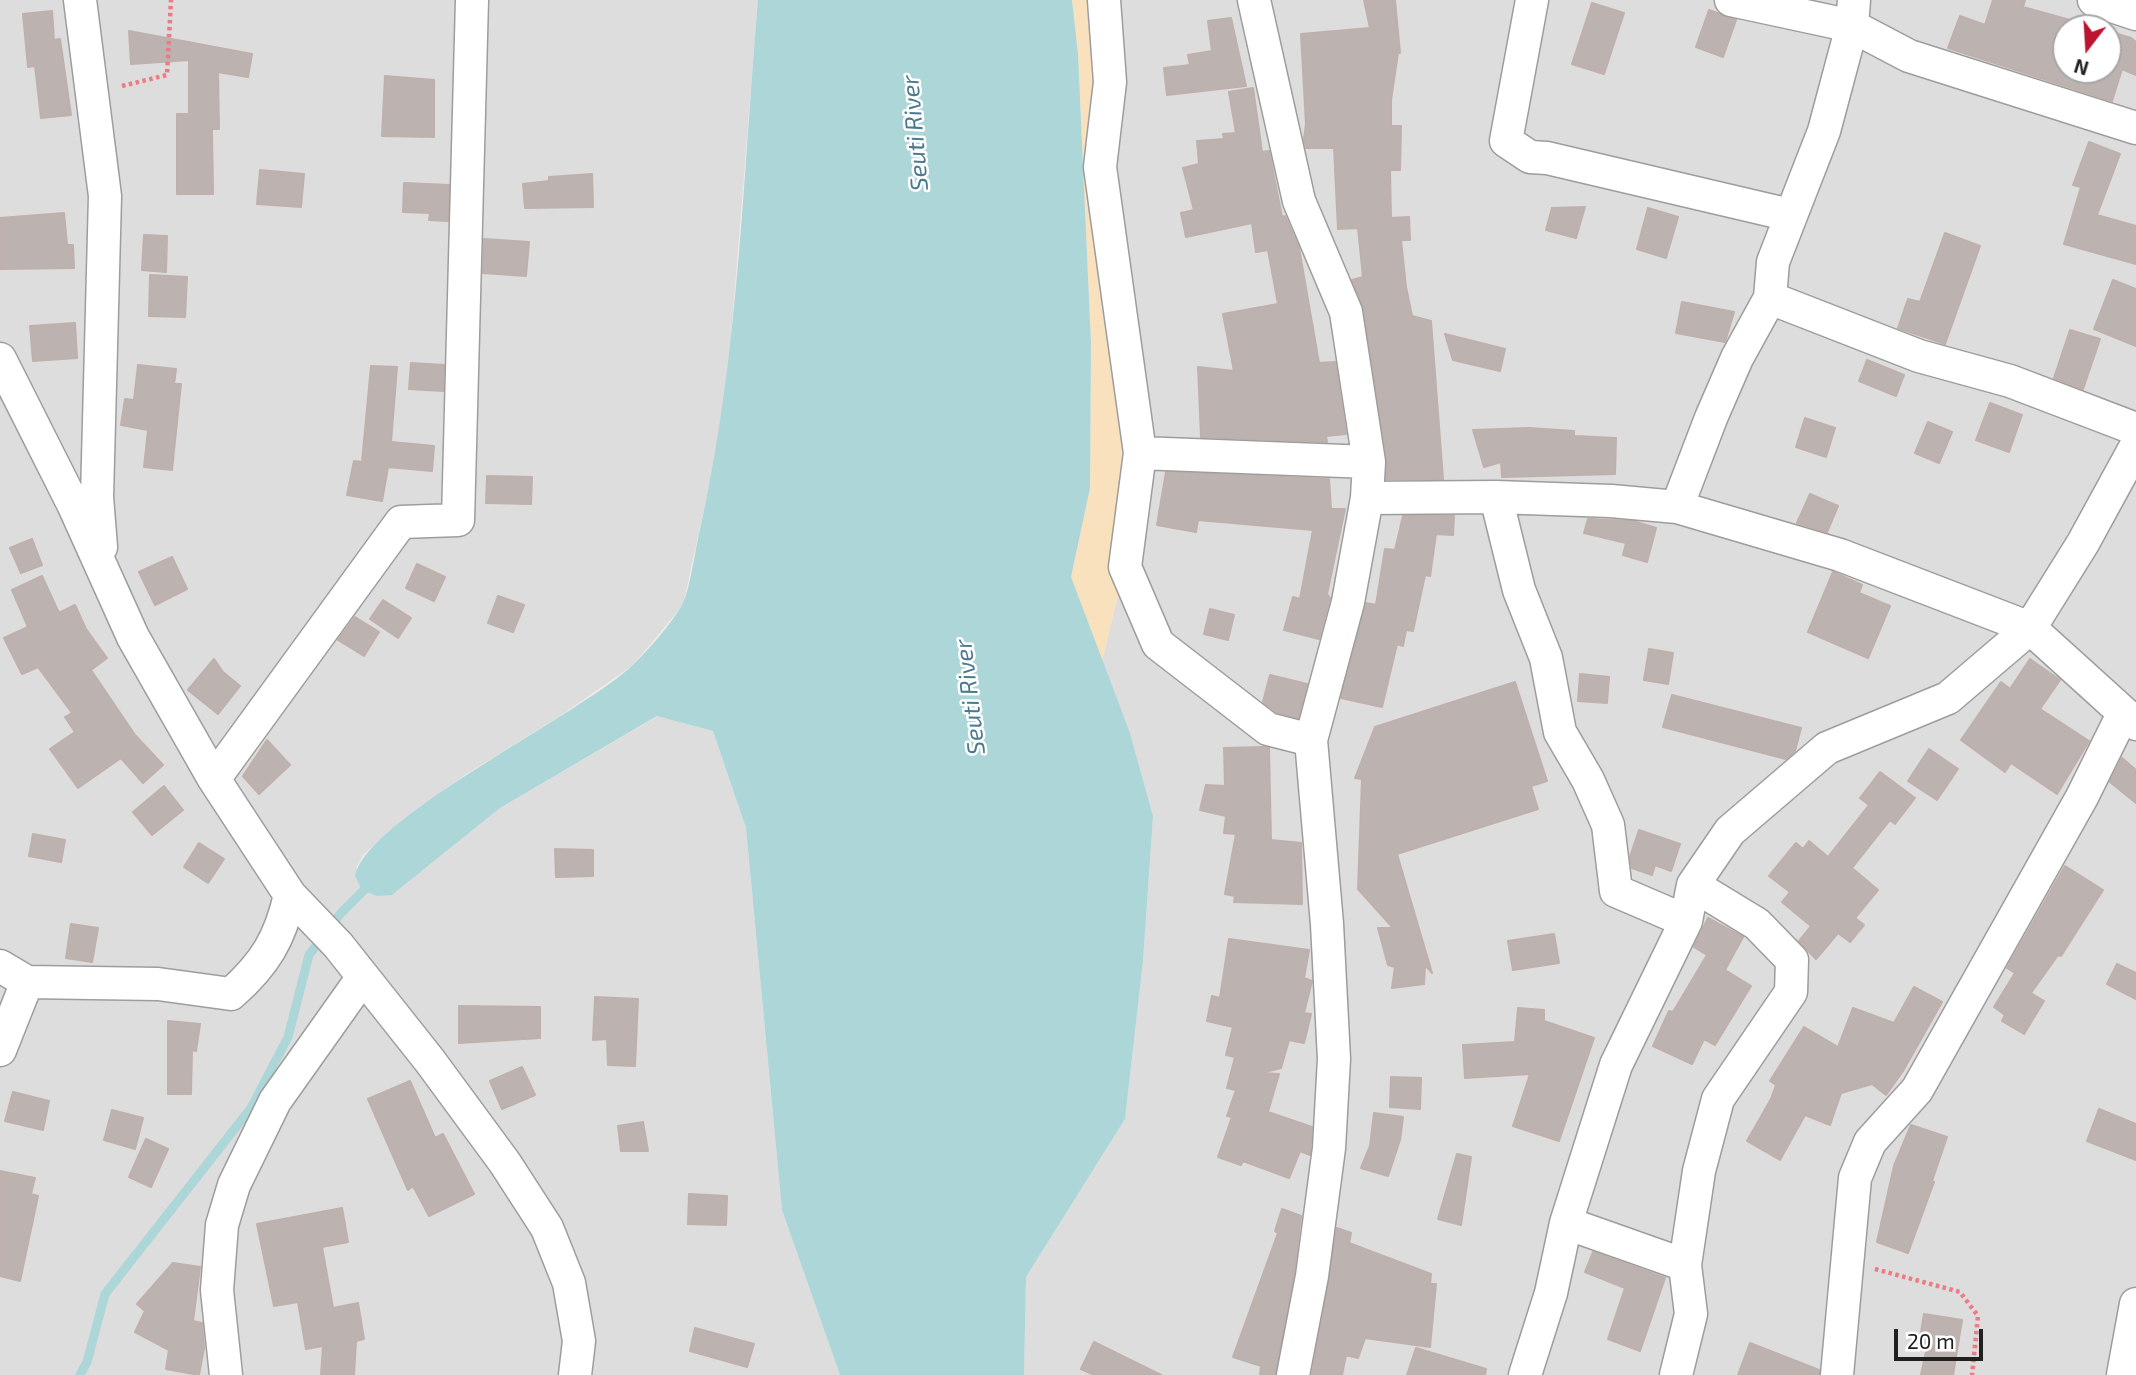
<!DOCTYPE html>
<html>
<head>
<meta charset="utf-8">
<style>
	body { margin:0 }
	#map { position:relative; width:2136px; height:1375px; overflow:hidden; background:#efebe7; font-family:"Exo 2",sans-serif }
	canvas { display:block }
	.north { position:absolute; left:2052px; top:14px; width:70px; height:70px; box-sizing:border-box; background:#fff; border:2px solid #a6a6a6; border-radius:50%; rotate:197deg; font-size:19px; font-weight:700; line-height:28px; text-align:center; color:#202020 }
	.north::after { content:''; display:block; margin:auto; width:24px; height:32px; background:#bb1431; clip-path:polygon(50% 0,100% 100%,50% 72%,0 100%) }
	.scale { position:absolute; left:1894px; top:1329px; width:89px; height:32px; box-sizing:border-box; border:4px solid #202020; border-top:0; padding-left:9px; font-size:21px; line-height:24px; white-space:nowrap; color:#202020; -webkit-text-stroke:5px #fff; paint-order:stroke }
</style>
</head>
<body>
<div id="map">
<canvas width="2136" height="1375"></canvas>
<div class="north">N</div>
<div class="scale">20 m</div>
</div>
<script>
const ctx = document.querySelector('canvas').getContext('2d');
ctx.lineJoin = 'round';
function fillPath(path, color) { ctx.fillStyle = color; ctx.fill(path, 'evenodd'); }
function strokePath(path, color, width, dash) { ctx.strokeStyle = color; ctx.lineWidth = width; ctx.lineCap = dash ? 'butt' : 'round'; ctx.setLineDash(dash || []); ctx.stroke(path); }
function write(font, color, halo, rows, align = 'center') {
  ctx.font = font + ' "Exo 2",sans-serif'; ctx.lineWidth = 5; ctx.setLineDash([]); ctx.textBaseline = 'middle'; ctx.strokeStyle = halo; ctx.fillStyle = color; for (const [text, x, y, turn = 0] of rows) {
    ctx.save(); ctx.translate(x, y); ctx.rotate((+turn || 0) * Math.PI / 180); ctx.textAlign = isNaN(turn) ? turn : align; if (halo) ctx.strokeText(text, 0, 0); ctx.fillText(text, 0, 0); ctx.restore();
  }
}
fillPath(new Path2D(`
	M0 0H758L731 337 718 446 683 605 633 665 557 718 465 775 382 838 363 855 356 868 392 895 500 808 658 716 713 731 746 828 782 1210 840 1375H0Z
	M1104 0H2136V1375H1024L1026 1277 1125 1119 1143 961 1153 816 1130 733 1102 661 1125 567ZM2066 28H2108V70H2066Z`), '#ddd');
fillPath(new Path2D(`
	M1072 0H1104L1100 167 1140 453 1125 567 1102 661 1071 577 1090 488 1091 344 1078 54Z`), '#f8e1bc');
fillPath(new Path2D(`
	M758 0H1072L1078 54 1091 344 1090 488 1071 577 1130 733 1153 816 1143 961 1125 1119 1026 1277 1024 1375H840L782 1210 746 828 713 731 657 716 500 808 392 895 377 896 362 890 355 876C366 818 584 713 634 664 650 648 669 626 681 607 690 593 696 544 701 525 739 353 743 175 758 0Z`), '#acd6d8');
strokePath(new Path2D(`
	M80 1375 87 1362 105 1294 251 1108 288 1037 309 955 341 913 369 885`), '#acd6d8', 9);
const building = new Path2D(`
	M1364 0H1395L1400 53H1398L1391 100V126H1401L1400 170H1390L1391 218 1409 217 1410 240H1401L1406 287 1412 316 1431 321 1443 479H1386L1387 459 1364 309 1352 280 1363 277 1358 228 1338 229 1334 148H1306L1304 139 1306 124 1301 34 1370 28Z
	M1993 0H2025L2023 7 2099 28H2066V70H2108V31L2131 38 2136 42V75L2122 69 2112 101 1948 48 1960 16 1985 25Z
	M1592 3 1624 13 1604 74 1572 64Z
	M1709 10 1736 20 1723 57 1696 47Z
	M52 11 54 40 60 39 71 115 41 118 35 66 28 67 23 14Z
	M1231 18 1246 86 1167 95 1164 68 1190 65 1188 55 1212 51 1208 21Z
	M129 31 252 54 248 77 218 72 219 129H212L213 194H177V114H189V60L131 64Z
	M385 76 434 80V137L382 136Z
	M1253 88 1262 152 1269 151 1282 217 1285 216 1299 248 1319 363 1335 362 1346 434 1326 436 1327 442 1201 437 1198 367 1234 371 1223 314 1278 304 1268 250 1256 252 1252 223 1186 237 1181 213 1194 210 1183 168 1199 164 1197 141 1224 139 1223 134 1236 133 1229 92Z
	M2089 142 2120 154 2097 215 2136 226V264L2064 244 2081 187 2073 185Z
	M260 170 304 174 301 207 257 204Z
	M592 174 593 207 525 208 523 184 549 181V177Z
	M404 183 449 185 448 221 429 220 430 213 403 212Z
	M1585 207 1576 238 1546 230 1552 208Z
	M1648 208 1678 217 1666 258 1637 249Z
	M64 213 67 245H73L74 268 0 269V218Z
	M1945 233 1980 246 1945 344 1898 328 1908 299 1920 302Z
	M144 235 167 236 166 272 142 270Z
	M484 239 529 242 526 276 483 273Z
	M150 275 187 277 185 317 149 316Z
	M2113 280 2136 289V346L2094 329Z
	M1682 302 1734 312 1725 342 1676 333Z
	M75 323 77 358 33 361 30 326Z
	M2070 330 2100 339 2083 389 2054 378Z
	M1445 334 1505 349 1500 371 1453 360Z
	M1867 360 1904 375 1896 396 1859 381Z
	M411 363 444 365 443 391 409 389Z
	M138 365 176 369 174 384H181L172 470 144 467 148 430 121 425 125 399 134 400Z
	M371 366 397 367 391 442 434 446 432 471 388 467 382 501 347 495 354 461 362 462Z
	M1990 403 2022 415 2009 452 1976 440Z
	M1805 418 1835 428 1826 457 1796 447Z
	M1928 422 1952 432 1939 463 1915 453Z
	M1529 428 1574 431V436L1616 438 1615 474 1502 477 1501 462 1484 467 1473 430Z
	M1166 472 1329 479 1331 509H1345L1327 594 1330 598 1319 639 1284 630 1293 597 1300 599 1313 530 1198 520 1196 532 1157 525Z
	M487 476 532 477 531 504 486 503Z
	M1810 494 1838 506 1827 532 1797 523Z
	M1403 516H1454L1453 535 1436 534 1430 576 1425 575 1413 631 1406 630 1403 646 1397 644 1382 707 1341 698 1366 603 1376 605 1385 549 1395 550Z
	M1588 519 1633 521 1656 528 1647 562 1623 555 1626 543 1584 533Z
	M32 539 42 565 21 573 10 548Z
	M172 557 187 589 155 605 139 572Z
	M417 564 445 577 434 601 406 588Z
	M1833 572 1862 585 1859 593 1890 606 1868 658 1808 632Z
	M42 576 59 613 75 605 86 629 107 658 91 670 135 735 163 765 143 783 121 758 78 788 50 749 75 732 65 717 72 713 38 667 22 674 4 638 28 627 12 590Z
	M498 596 524 605 513 632 488 623Z
	M383 600 411 618 398 638 370 619Z
	M1210 609 1234 615 1228 640 1204 634Z
	M355 617 379 632 364 656 338 640Z
	M1649 649 1673 653 1668 684 1644 680Z
	M214 659 223 672 240 686 218 714 188 690Z
	M2030 659 2060 680 2040 709 2089 741 2057 794 2011 763 2005 772 1961 740 2001 682 2010 689Z
	M1580 674 1609 677 1607 703 1578 701Z
	M1270 675 1307 684 1298 718 1276 712 1263 702Z
	M1515 682 1547 781 1531 786 1538 809 1397 854 1432 973 1425 965 1424 984 1392 988 1395 967 1388 965 1378 928H1393L1358 889 1362 779 1355 778 1375 727Z
	M1672 695 1801 728 1795 751 1786 759 1663 727Z
	M267 740 290 765 259 794 243 776Z
	M1264 747 1269 748 1271 840 1301 843 1302 904 1234 902 1235 896 1225 894 1236 834 1224 833 1226 816 1200 810 1206 785 1225 786 1224 748Z
	M1929 749 1958 769 1937 800 1908 781Z
	M2122 758 2136 770V803L2110 782Z
	M1880 772 1915 798 1895 824 1890 820 1852 868 1878 890 1855 918 1864 925 1850 942 1838 933 1816 959 1799 941 1811 926 1782 902 1790 892 1769 876 1796 843 1803 849 1809 841 1828 857 1869 805 1860 798Z
	M164 786 183 810 152 835 133 812Z
	M1639 830 1680 844 1671 871 1655 865 1652 875 1632 868 1630 857Z
	M33 834 65 840 61 862 29 856Z
	M199 843 224 859 208 883 184 867Z
	M555 849 593 850V876L556 877Z
	M2065 866 2103 890 2061 956 2058 955 2031 993 2044 1001 2024 1034 2002 1021 2005 1015 1994 1007 2015 973 2007 968Z
	M1708 918 1743 937 1725 970 1751 986 1715 1045 1704 1039 1692 1064 1653 1046 1669 1011 1673 1012 1707 955 1694 947Z
	M71 924 98 928 92 962 66 958Z
	M1554 934 1559 963 1513 970 1508 941Z
	M1229 939 1309 950 1304 978 1312 981 1304 1013 1311 1014 1304 1043 1289 1040 1281 1068 1261 1073 1279 1074 1268 1112 1312 1127 1310 1155 1300 1151 1289 1178 1243 1161 1241 1165 1218 1157 1232 1117 1227 1116 1236 1090 1227 1088 1235 1057 1226 1055 1233 1027 1207 1021 1212 996 1220 998Z
	M2117 964 2136 973V999L2107 984Z
	M1914 987 1942 1002 1903 1071 1886 1095 1872 1084 1841 1093 1830 1125 1805 1115 1780 1160 1747 1141 1771 1099 1776 1085 1770 1081 1804 1027 1838 1047 1853 1008 1894 1023Z
	M595 997 638 999 635 1066 608 1065 607 1039 593 1040Z
	M459 1006 540 1007V1038L459 1043Z
	M1518 1008 1544 1010V1021L1594 1038 1559 1141 1513 1126 1530 1074 1465 1078 1463 1045 1515 1042Z
	M168 1021 200 1024 196 1051 192 1050 191 1094H168Z
	M522 1067 535 1095 502 1109 490 1081Z
	M1391 1077 1421 1078 1420 1109 1390 1107Z
	M410 1081 435 1138 443 1134 474 1194 429 1216 413 1186 408 1190 368 1099Z
	M13 1092 49 1101 43 1130 5 1121Z
	M2099 1109 2136 1124V1160L2087 1141Z
	M112 1110 143 1118 135 1149 104 1140Z
	M1374 1113 1403 1117 1400 1140 1388 1176 1361 1168 1370 1146Z
	M643 1122 648 1151H621L618 1126Z
	M1911 1125 1947 1137 1932 1181 1934 1182 1908 1253 1877 1242 1894 1166Z
	M146 1139 168 1149 151 1187 129 1177Z
	M1457 1154 1471 1157 1461 1225 1438 1219Z
	M0 1171 35 1178 31 1194 38 1196 20 1281 0 1276Z
	M689 1194 727 1196 726 1225 688 1224Z
	M342 1208 348 1242 322 1247 333 1308 358 1303 364 1339 356 1341 354 1375H321L323 1346 306 1349 298 1302 274 1306 257 1224Z
	M1282 1209 1301 1216 1294 1273 1275 1375H1260L1261 1366 1233 1357 1278 1233 1275 1231Z
	M1337 1228 1351 1233 1349 1243 1431 1274 1430 1284H1436L1430 1347 1365 1338 1358 1358 1346 1355 1342 1375H1312Z
	M1593 1252 1665 1278 1640 1351 1608 1339 1625 1288 1585 1272Z
	M173 1263 200 1267 193 1321 202 1323 204 1348 199 1375 166 1369 169 1350 135 1332 145 1311 137 1304Z
	M1924 1314 1962 1320 1953 1375H1921L1927 1347 1919 1345Z
	M695 1328 754 1344 747 1367 690 1351Z
	M1094 1342 1161 1375H1094L1081 1369Z
	M1750 1343 1819 1370V1375H1738Z
	M1416 1348 1486 1369 1485 1375H1407Z`);
fillPath(building, '#bcb3b0');
strokePath(building, '#bfb0ab', 2);
const minor = new Path2D(`
	M80 0 105 196 97 497 101 547
	M1104 0 1110 82 1100 167 1140 453 1125 567 1158 644 1268 729 1311 740
	M1254 0 1299 201 1346 312 1369 462 1367 498 1348 602 1311 740 1327 924 1334 1059 1329 1148 1312 1276 1293 1375
	M1532 0 1506 141 1530 157 1547 158 1790 215
	M1731 0 1852 26 1909 56 2136 128
	M2094 0 2136 14
	M1770 298 1919 356 2010 381 2136 429
	M0 359 74 506 133 637 214 779 290 895 338 945 430 1061 505 1163 547 1228 569 1283 579 1341 575 1375
	M1140 453 1369 462
	M1496 497 1519 590 1546 658 1560 732 1588 780 1608 825 1616 891 1686 921
	M1367 498 1496 497 1611 501 1677 507 1840 555 2030 628 2136 724
	M1677 507 1711 418 1737 358 1770 298 1773 262 1824 131 1852 26 1854 0
	M214 779 401 522 458 520 472 0
	M0 966 27 982 158 984 231 994C265 964 280 939 290 895
	M0 1050 27 982
	M1566 1223 1685 1265 1699 1171 1718 1099 1791 992 1792 960 1757 924 1693 885
	M226 1375 217 1290 222 1225 234 1185 275 1101 363 977
	M1525 1375 1551 1293 1566 1223 1616 1065 1686 921 1693 885 1730 831 1827 748 1948 698 2030 628 2083 543 2136 446
	M1676 1375 1691 1314 1685 1265
	M1837 1375 1855 1178 1870 1142 1917 1090 2082 797 2123 714
	M2123 1375 2136 1304`);
strokePath(minor, '#9d9d9d', 35);
strokePath(new Path2D(`
	M122 86 167 75 171 0
	M1875 1269 1960 1292 1978 1316 1972 1375`), '#ec7b83', 4.5, [3.5, 3.5]);
strokePath(minor, '#fff', 32);
write('italic 24px', '#4b7a90', '#fff', [
	["Seuti River",915,133,-95],
	["Seuti River",970,697,-97]
]);
</script>
</body>
</html>
